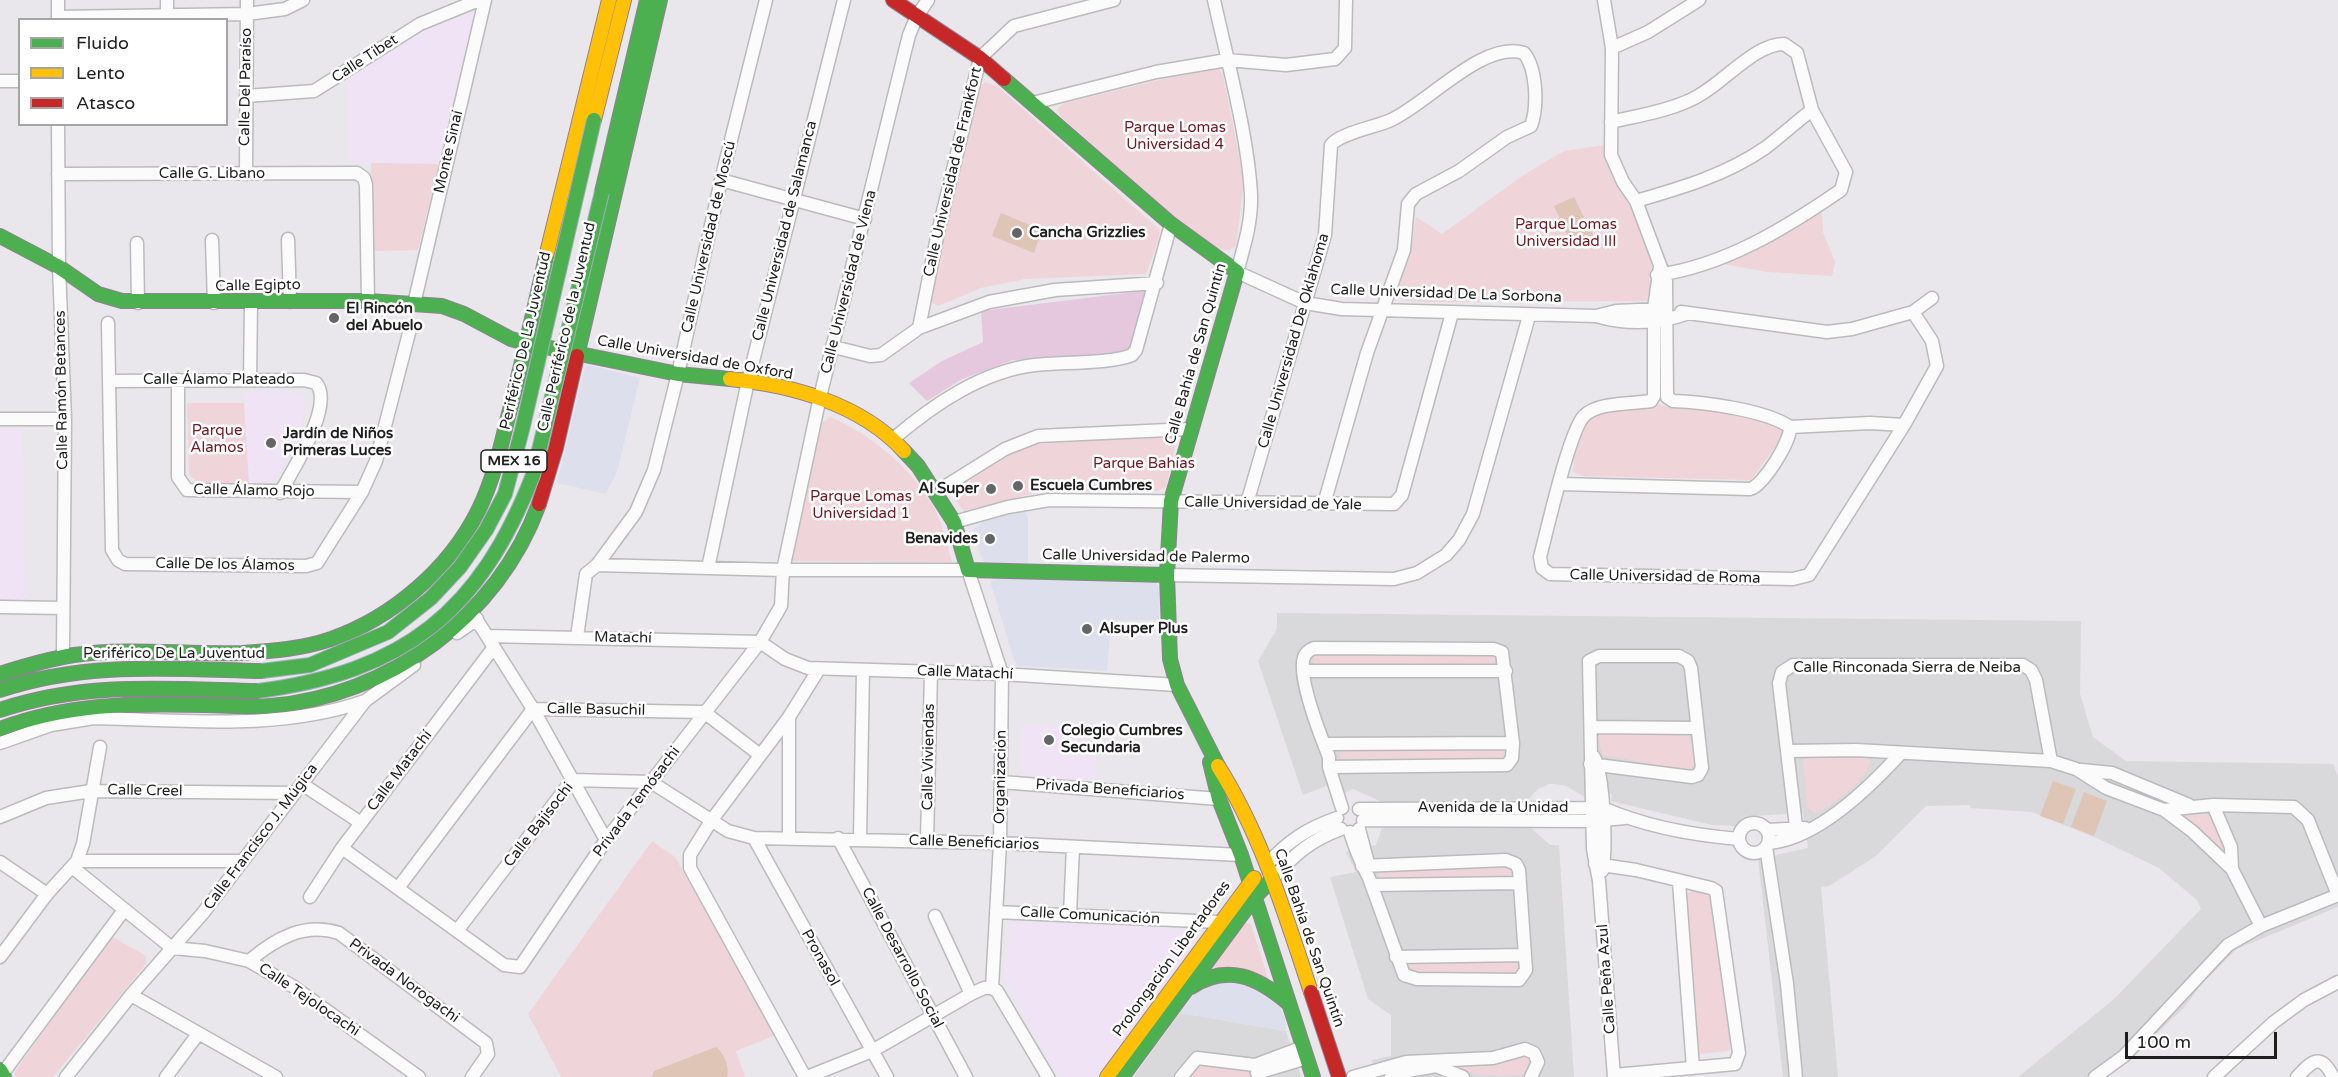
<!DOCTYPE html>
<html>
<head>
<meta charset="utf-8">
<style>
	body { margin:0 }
	#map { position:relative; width:2338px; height:1077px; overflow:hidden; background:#e9e7ec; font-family:"Varela Round",sans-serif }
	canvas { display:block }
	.legend { position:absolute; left:18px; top:18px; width:210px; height:108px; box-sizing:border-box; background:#fff; border:2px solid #a5a5a5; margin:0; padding:8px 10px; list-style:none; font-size:18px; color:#1e1e1e }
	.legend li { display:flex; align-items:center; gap:12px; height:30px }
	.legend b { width:30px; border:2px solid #a5a5a5 }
	.scale { position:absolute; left:2125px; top:1032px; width:152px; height:27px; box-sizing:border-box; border:3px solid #1e1e1e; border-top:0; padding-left:8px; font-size:18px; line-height:21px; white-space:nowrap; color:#1e1e1e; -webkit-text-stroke:4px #fff; paint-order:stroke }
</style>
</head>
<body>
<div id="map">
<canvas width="2338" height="1077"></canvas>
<ul class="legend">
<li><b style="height:8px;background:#4caf50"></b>Fluido</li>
<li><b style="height:8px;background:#ffc107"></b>Lento</li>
<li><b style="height:8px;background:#c62828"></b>Atasco</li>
</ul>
<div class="scale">100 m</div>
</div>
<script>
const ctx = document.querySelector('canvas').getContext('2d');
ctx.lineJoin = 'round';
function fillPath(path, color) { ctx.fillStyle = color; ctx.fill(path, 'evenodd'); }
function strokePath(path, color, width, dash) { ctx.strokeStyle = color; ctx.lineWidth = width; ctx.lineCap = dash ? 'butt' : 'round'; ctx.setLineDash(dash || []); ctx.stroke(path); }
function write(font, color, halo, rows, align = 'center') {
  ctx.font = font + ' "Varela Round",sans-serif'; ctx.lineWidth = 5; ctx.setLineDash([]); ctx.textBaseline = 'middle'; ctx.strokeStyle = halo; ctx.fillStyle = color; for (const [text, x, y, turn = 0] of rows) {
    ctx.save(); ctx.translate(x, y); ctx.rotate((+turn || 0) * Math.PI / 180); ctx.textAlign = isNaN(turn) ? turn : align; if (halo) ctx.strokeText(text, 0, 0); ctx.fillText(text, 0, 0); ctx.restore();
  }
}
fillPath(new Path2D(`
	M1277 613 2081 621 2080 694 2093 737 2126 761 2333 764 2338 776V907L2237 949 2204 981 2183 1009 2127 1061 2105 1077H2018L2113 1000 2201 909 2197 900 2159 868 2099 839 2032 812 1970 808V805L1926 806 1876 856 1829 886 1821 887 1838 1077H1783L1758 859 1808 848 1803 813 1752 816 1736 826 1712 825 1611 801 1612 794 1583 796 1566 786 1555 784H1549L1538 789 1528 800 1382 802 1353 789 1332 799 1328 785 1303 795 1258 661 1277 629Z
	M1530 827 1550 845H1559L1574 1077H1377L1372 1060 1391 1056V1015L1368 999 1330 877 1356 872 1346 852 1376 845 1382 828Z
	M1180 1013 1286 1031 1301 1077H1133Z`), '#d9d8db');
fillPath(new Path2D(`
	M589 365 640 378 617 472 606 494 557 483 585 367Z
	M1025 510 1028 517V563H984L973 535 974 529 985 521Z
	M999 578 1155 581 1160 588 1159 620 1111 621 1107 671 1018 666 1014 660 990 581Z
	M1216 979 1255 984 1279 1006 1285 1018 1286 1031 1180 1013 1198 990Z`), '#dedfed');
fillPath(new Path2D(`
	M474 11 439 164 349 162 347 78 417 30Z
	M295 391 305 399 301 433 292 453 272 481 249 483 244 392Z
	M0 429H22L25 600 0 599Z
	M1021 726 1077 727 1076 753 1096 754 1094 780 1021 777Z
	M1010 921 1203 930 1097 1077H1058L1005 981Z`), '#f0e3f5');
fillPath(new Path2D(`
	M1150 290 1133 347 1125 354 1013 360 962 379 927 401 909 383 942 361 983 342 981 311Z`), '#e6c8de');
fillPath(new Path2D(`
	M1208 68H1218L1223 75 1242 170 1243 189 1236 246 1229 250 1216 249 1185 226 1062 118 1057 110 1062 104Z
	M985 82 997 86 1160 230 1158 241 1146 274 1025 279 981 288 938 306 931 302 929 296 976 91Z
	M1605 145C1616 201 1662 233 1651 299L1645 301 1431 302 1406 301 1397 296 1396 289 1410 256 1416 217 1442 234 1522 176 1564 151Z
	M371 163 439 164 418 250 374 251Z
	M1822 213 1823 232 1835 262 1832 276 1767 272 1723 264 1774 240 1799 223Z
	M187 403H244L249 483 201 484 189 475Z
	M1658 405 1722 410 1780 425 1784 435 1751 480 1583 476 1573 472 1574 450 1584 418 1592 414Z
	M830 417C870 434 909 466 932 504 942 521 946 543 952 562L794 561 792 557 822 423Z
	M1167 436 1174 437 1176 443 1166 487 1158 491H1043L964 511 956 501V494C979 470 1006 453 1038 444Z
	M1497 652 1495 665 1314 664 1313 653Z
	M1685 732C1694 741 1697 756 1692 768L1684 770 1602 755 1598 737 1602 733Z
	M1339 749H1504V758L1500 761 1341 759Z
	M1809 756 1864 757 1870 760C1869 781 1833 804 1815 813L1807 807 1803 759Z
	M2206 811 2213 814 2228 843 2226 852 2221 853 2183 817 2182 813Z
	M652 841 675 857 776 1035 736 1051 745 1077H561L528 1014Z
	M1509 866 1513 869V876L1509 878H1380L1378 868Z
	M1693 891 1709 893 1713 898 1732 1041 1729 1051 1699 1054 1697 1046 1686 899 1688 893Z
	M1245 923 1251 924 1269 981 1205 972Z
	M111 936 146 956V964L53 1077H15L14 1073Z
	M1514 960 1518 962V971L1511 973H1417L1408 965 1409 961Z
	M1516 1053 1534 1057 1530 1074C1501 1077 1472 1077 1447 1064 1469 1064 1499 1069 1516 1053Z
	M1206 1063 1245 1069 1251 1077H1189L1198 1065Z`), '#efd4da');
fillPath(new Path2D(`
	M1574 197 1594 237 1572 246 1554 206Z
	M1001 213 1042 230 1034 253 992 236Z
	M2053 781 2076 789 2063 824 2040 816Z
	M2084 792 2107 801 2094 836 2071 827Z
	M716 1047C724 1053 730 1067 727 1077H652L654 1071Z`), '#dfc5b6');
const street = new Path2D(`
	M58 0V20
	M167 0V14
	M1214 0C1227 59 1248 136 1251 195 1252 221 1244 247 1237 272L1305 303 1342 309 1596 316C1627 325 1658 324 1689 313
	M1604 0 1612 48 1611 155 1623 182 1636 201 1666 281 1667 397 1673 401C1703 402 1766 410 1790 427L1870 423 1904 425
	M58 17 247 14 285 9 303 0
	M1612 48 1648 32 1699 0
	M0 81H20
	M246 96 314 91 420 24 479 0
	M1033 103 1156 72 1227 60 1286 65 1335 59 1345 48 1346 0
	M1611 122C1636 116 1664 112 1688 101 1719 89 1752 44 1784 44L1797 53 1812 110 1846 172 1841 190C1786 228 1724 266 1657 275
	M58 124 59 267 65 419 63 656
	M58 174 357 173 364 178 366 185 368 301
	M246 174 247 0
	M721 180 865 219
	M1636 201C1681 188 1726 175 1765 148 1781 136 1796 122 1812 110
	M288 239 290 302
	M212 240 214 303
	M137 243 138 303
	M1660 267 1654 308V396L1651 401C1632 404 1598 402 1584 416 1569 431 1547 531 1540 557L1542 568 1550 574 1793 579 1809 575 1904 425 1937 366 1932 341 1913 312
	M414 304 485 0
	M1681 312 1827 332 1852 329 1913 312 1932 298
	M1596 316 1616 311 1661 309
	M108 323 112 550 118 560 125 564 306 566 317 563 362 492 376 461 410 329
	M919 328 938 232 980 58 1014 26 1114 0
	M834 347 870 356 881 355 919 328 989 302 1055 290 1157 283
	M178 380V477L187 490 362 492
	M250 380 251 303
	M109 381 304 380 316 383C335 405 292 471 280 493
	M0 419H65
	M893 439C933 405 982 371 1035 365 1061 362 1110 364 1132 355L1136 350 1171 224
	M1560 484 1750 489C1763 486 1791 441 1790 427
	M936 492 1005 449 1038 436 1190 429
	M1247 503 1325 235 1331 145C1340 133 1376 127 1391 120 1427 104 1483 40 1524 53 1537 69 1538 107 1531 126L1507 137 1459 171 1416 194 1408 204 1404 250 1367 353 1324 504
	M954 522 1008 507 1049 500 1394 504 1402 495 1452 313
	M597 565 636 512 654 470 678 374 721 180 766 0
	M708 568 748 381 844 0
	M1167 575 1394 579 1417 573 1446 555 1459 540 1473 514 1529 316
	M0 607 63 608
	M473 614 533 709 606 840
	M457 633 477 619
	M487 636 760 642
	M577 637 586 574 597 565 783 570H968L1002 674 1000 843 992 988
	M760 642 785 659 808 668 1002 674 1177 685
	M1303 671H1506
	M789 717V837
	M1591 727 1696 728
	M0 743 51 725 94 718C183 720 279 731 365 701
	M1324 744 1513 743
	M1789 751 1856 750 2051 761 2076 769 2106 788 2164 810 2192 831 2232 869
	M1594 757C1604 776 1607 850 1602 871
	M1590 764 1692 777 1698 775 1702 768 1691 668 1688 661 1679 656H1599L1589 661 1593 849 1599 881 1614 1077
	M1329 767 1507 765 1512 758 1513 743 1502 652 1494 649 1314 648C1309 650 1306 652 1304 657 1297 677 1321 737 1329 757V767L1342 808
	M2081 770 2112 773 2189 805
	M1001 782 1219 799
	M302 784 361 823
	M2213 805 2231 847 2232 869 2261 926
	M1359 809 1603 808C1646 827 1691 835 1739 839
	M2164 810 2213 805 2294 807 2308 820 2338 895
	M0 817 46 798 91 791 295 793
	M1363 820 1592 821 1625 818
	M1739 838a15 15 0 1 1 30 0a15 15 0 1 1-30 0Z
	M1359 829 1369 867
	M1767 830 1805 828
	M1350 832C1355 848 1361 863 1369 878L1404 975 1417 979 1519 980 1526 970 1519 870 1516 864 1506 860 1362 866
	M1797 835 1779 683 1782 672 1793 665H2023L2031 670 2036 680 2051 761
	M754 838 887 1077
	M838 838 966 1077
	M860 839 863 670
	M927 841 931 672
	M1769 843C1817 839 1870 787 1901 753
	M1766 847 1787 984 1796 1077
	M342 848 504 965 520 967 606 840 760 642 781 606 783 570 820 397 909 35 917 16 928 0
	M77 861H243
	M0 862 47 894
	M1268 863C1288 841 1308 828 1337 818
	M1595 864 1636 870 1711 888 1716 891 1739 1053 1735 1064 1614 1075
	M72 867 172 948 205 951 249 961 294 987 419 1077
	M1273 878C1295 854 1311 840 1341 829
	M1679 882 1693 1068
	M1372 885 1520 883
	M398 888 533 709 704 712 760 755
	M310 897 342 848 494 647
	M996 912 1219 922
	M1070 914 1073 847
	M935 916 971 994
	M457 931 572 780 651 782 728 831 754 838 1000 843 1241 855
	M0 957 47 894 77 861 83 844 100 747
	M1396 957 1525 955
	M249 961C275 939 304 922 339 933L486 1043 488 1054 472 1077
	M992 988 997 991 1048 1077
	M131 995 276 1077
	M1257 1073 1307 1058
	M0 1077 124 910
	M66 1077 131 995 203 913 365 701 414 665
	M166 1077 198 1034
	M805 1077 690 868V855L711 821 789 717 819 669
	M807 1077 872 1051 971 994 984 988H992
	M1181 1077 1197 1058 1255 1065 1303 1047
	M1353 1077 1406 1062 1493 1058 1525 1049 1534 1053 1538 1062 1531 1077
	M1391 1077 1408 1071 1436 1066 1463 1077
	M2095 1077 2124 1056 2228 945 2261 926 2338 895
	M2214 1077 2274 1022 2304 1000 2338 982
	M2297 1077C2312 1061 2321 1052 2333 1077`);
const fast = new Path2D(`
	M1004 79 1171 224 1237 272 1171 501 1167 575 1170 659 1177 685 1218 766
	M602 192 647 0
	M0 236 59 267 98 294 122 301H368L442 306 464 314 511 339 526 343 678 374 730 379
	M577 356 660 0
	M904 451 918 466 954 522 968 570 1167 575
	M0 674C25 666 49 659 74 655 130 647 186 655 242 653 272 651 302 649 331 639 392 618 449 569 478 511 492 483 500 451 507 421 522 365 534 309 547 253
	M0 690C86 661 173 669 262 671
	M0 710C85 681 170 689 258 691
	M0 729C66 704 131 703 202 705 224 705 247 708 270 706 389 696 498 617 539 504
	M1210 762 1219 799 1241 855 1313 1077
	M1191 987C1227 963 1258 977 1288 1003
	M0 1070 4 1077
	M1122 1077 1254 898 1273 878`);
const slow = new Path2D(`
	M594 120 624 0
	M547 253 609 0
	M730 379C792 385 861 404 904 451
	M1218 766C1262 836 1285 914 1311 992
	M1107 1077 1254 878`);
const jam = new Path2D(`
	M893 0 980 58 1004 79
	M539 504 556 448 577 356
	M1311 992 1339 1077`);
strokePath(street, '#bbbabc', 15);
strokePath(fast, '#928194', 16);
strokePath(slow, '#928194', 16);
strokePath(jam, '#928194', 16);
strokePath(street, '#fcfbfc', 12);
strokePath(fast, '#4caf50', 14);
strokePath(slow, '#ffc107', 14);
strokePath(jam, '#c62828', 14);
const fastBridge = new Path2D(`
	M262 671 310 665 388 632 431 598 460 567 486 530 505 494 522 430 594 120
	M258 691C404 672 480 612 533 475L602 192`);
strokePath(fastBridge, '#a0afbe', 16, []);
strokePath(fastBridge, '#4caf50', 14);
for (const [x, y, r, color] of [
	[1017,233,6,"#656466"],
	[334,318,6,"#656466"],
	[271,443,6,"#656466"],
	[1018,486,6,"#656466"],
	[991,489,6,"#656466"],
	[990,539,6,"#656466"],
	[1087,629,6,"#656466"],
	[1049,740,6,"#656466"]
]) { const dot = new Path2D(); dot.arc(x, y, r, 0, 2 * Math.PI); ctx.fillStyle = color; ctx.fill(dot); strokePath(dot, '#fff', 2); }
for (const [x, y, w] of [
	[514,461,66]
]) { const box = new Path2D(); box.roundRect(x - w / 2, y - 11, w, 22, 4.5); ctx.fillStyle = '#fff'; ctx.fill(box); strokePath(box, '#1e1e1e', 1.5); }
write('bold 14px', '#1e1e1e', null, [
	["MEX 16",514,461]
]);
write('15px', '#1e1e1e', '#fff', [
	["Calle Tibet",365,59,-33],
	["Calle Del Paraíso",246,87,-89],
	["Monte Sinaí",449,152,-77],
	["Calle Universidad de Frankfort",953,172,-77],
	["Calle G. Libano",212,174],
	["Calle Universidad de Salamanca",785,231,-76],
	["Calle Universidad de Moscú",709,237,-77],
	["Calle Universidad de Viena",849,282,-76],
	["Calle Egipto",258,286,-1],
	["Calle Universidad De La Sorbona",1446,294,2],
	["Calle Periférico de la Juventud",567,327,-77],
	["Periférico De La Juventud",526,341,-77],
	["Calle Universidad De Oklahoma",1294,341,-74],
	["Calle Bahía de San Quintín",1196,354,-74],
	["Calle Universidad de Oxford",695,358,10],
	["Calle Álamo Plateado",219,380],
	["Calle Ramón Betances",62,390,-91],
	["Calle Álamo Rojo",254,491,1],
	["Calle Universidad de Yale",1273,504,1],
	["Calle Universidad de Palermo",1146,557,1],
	["Calle De los Álamos",225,565,1],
	["Calle Universidad de Roma",1665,577,1],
	["Matachí",623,638,1],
	["Periférico De La Juventud",174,654],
	["Calle Rinconada Sierra de Neiba",1907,668],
	["Calle Matachí",965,673,2],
	["Calle Basuchil",596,710,1],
	["Calle Viviendas",929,757,-89],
	["Calle Matachí",400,771,-53],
	["Organización",1001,777,-89],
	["Privada Beneficiarios",1110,790,4],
	["Calle Creel",145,791,1],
	["Privada Temósachi",637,802,-53],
	["Avenida de la Unidad",1493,808],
	["Calle Bajisochi",539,825,-52],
	["Calle Francisco J. Múgica",261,837,-53],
	["Calle Beneficiarios",974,843,2],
	["Calle Comunicación",1090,916,3],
	["Calle Bahía de San Quintín",1309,938,71],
	["Pronasol",820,958,61],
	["Calle Desarrollo Social",902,958,62],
	["Prolongación Libertadores",1172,959,-54],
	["Calle Peña Azul",1607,979,-94],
	["Privada Norogachi",404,981,36],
	["Calle Tejolocachi",309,1000,34]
]);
write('15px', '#721620', '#fff', [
	["Parque Lomas",1175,128],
	["Universidad 4",1175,145],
	["Parque Lomas",1566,225],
	["Universidad III",1566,242],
	["Parque",217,431],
	["Alamos",217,448],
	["Parque Bahías",1144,464],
	["Parque Lomas",861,497],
	["Universidad 1",861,514]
]);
write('bold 15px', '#1e1e1e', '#fff', [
	["Cancha Grizzlies",1029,233],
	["El Rincón",346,309],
	["del Abuelo",346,326],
	["Jardín de Niños",283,434],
	["Primeras Luces",283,451],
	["Escuela Cumbres",1030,486],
	["Al Super",979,489,"right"],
	["Benavides",978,539,"right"],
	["Alsuper Plus",1099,629],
	["Colegio Cumbres",1061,731],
	["Secundaria",1061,748]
], 'left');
</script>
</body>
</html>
